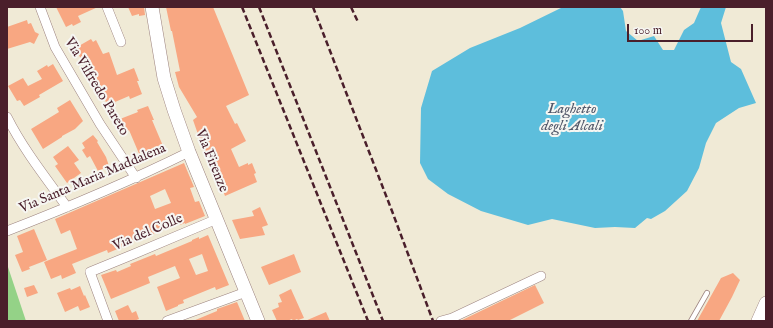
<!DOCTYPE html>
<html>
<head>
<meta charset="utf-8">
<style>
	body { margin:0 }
	#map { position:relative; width:773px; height:328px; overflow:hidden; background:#f0ead6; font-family:"IM FELL English",serif }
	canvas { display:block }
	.frame { position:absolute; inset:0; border:8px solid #4a1f2b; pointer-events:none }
	.scale { position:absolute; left:627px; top:24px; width:126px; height:18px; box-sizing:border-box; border:2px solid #4a1f2b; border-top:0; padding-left:5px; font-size:12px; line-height:14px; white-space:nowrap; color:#4a1f2b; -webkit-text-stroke:3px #f6f6f2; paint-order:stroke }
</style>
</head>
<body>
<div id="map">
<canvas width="773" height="328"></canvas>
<div class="frame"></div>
<div class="scale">100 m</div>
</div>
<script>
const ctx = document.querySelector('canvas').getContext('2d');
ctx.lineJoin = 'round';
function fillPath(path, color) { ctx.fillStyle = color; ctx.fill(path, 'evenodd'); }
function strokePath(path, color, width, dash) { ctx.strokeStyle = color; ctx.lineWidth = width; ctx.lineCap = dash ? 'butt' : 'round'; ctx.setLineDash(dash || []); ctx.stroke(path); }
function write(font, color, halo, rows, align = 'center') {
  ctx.font = font + ' "IM FELL English",serif'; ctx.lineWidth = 4; ctx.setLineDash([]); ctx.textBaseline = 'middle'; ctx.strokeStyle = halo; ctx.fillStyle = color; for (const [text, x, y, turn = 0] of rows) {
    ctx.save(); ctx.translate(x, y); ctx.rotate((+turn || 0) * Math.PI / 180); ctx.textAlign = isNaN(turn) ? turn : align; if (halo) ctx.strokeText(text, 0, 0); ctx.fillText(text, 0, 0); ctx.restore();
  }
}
fillPath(new Path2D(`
	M7 264 26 321H7Z`), '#94d287');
fillPath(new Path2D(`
	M563 7H620L623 11 626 31 638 41 654 36 663 50H674L684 30 694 23 701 7H726L721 23 731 62 741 69 756 103 739 108 716 123 706 143 699 168 687 191 665 211 651 219 647 218 635 228 615 227 595 228 552 219 528 225 481 211 448 194 428 179 420 163 421 108 432 71 470 48 520 28Z`), '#5dbedc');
fillPath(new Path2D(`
	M56 7H98L78 16 81 22 73 26 72 24 66 27Z
	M128 7H144L145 15 139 16V14L132 16Z
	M166 7H213L249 95 226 106 235 124 237 123 246 141 231 149 239 167 248 163V165L252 163 256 173 254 174 257 182 225 196 211 159 207 161 203 151 204 150 201 143 193 120 197 117 179 87 175 72 180 71 172 31H171Z
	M27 20 28 24 31 23 35 32 39 34 34 44 30 42 7 49V27Z
	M91 39 93 42 96 40 103 54 109 52 117 75 134 68 139 81H137L142 94 130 99 129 96 115 102 116 104 108 107 103 95 102 96 97 84 99 83 88 59 82 62 79 55 80 54 77 47Z
	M53 64 63 81 39 95 40 97 24 106 20 100 17 101 8 86 23 78 28 86 42 79 37 71 47 65 48 67Z
	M70 100 83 121 75 129 62 136V137L43 149 31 129 59 112 57 108Z
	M148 106 154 120H152L163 146 140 156 129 130 125 132 120 119 138 112 137 110Z
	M93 135 98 141 97 142 106 157 109 166 98 171 90 156 87 158 82 150 85 148 82 143Z
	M68 146 79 160 74 163 81 173 67 183 55 166 58 164 53 157Z
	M184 163 194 187 190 188 195 202 199 201 205 216 185 224V223L180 225 179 223 108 253 107 250 72 264 76 273 62 279 61 275 51 279 44 262 77 249 70 230 61 234 55 219ZM165 189 171 203 155 209 150 196Z
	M260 207 268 225 262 227 265 235 240 239 232 220 254 216 252 211Z
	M34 229 47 260 29 267 30 269 22 272 15 255 23 252 17 236Z
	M208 235 229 285 216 290 215 287 183 300 184 303 178 305V306L166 311 157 287 180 278 175 266 148 277 150 283 111 299 101 275 116 270 117 272 131 266 130 264 155 254 156 256 192 241V240L199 237V239ZM202 254 208 271 196 275 189 259Z
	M294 254 301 272 269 285 261 267Z
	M733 273 740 280 732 297 719 321H697L721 278Z
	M34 285 38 293 27 297 24 288Z
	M535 285 544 303 508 321H460Z
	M80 286 84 296 85 295 90 307 80 311 78 306 65 312 57 293 70 288 71 290Z
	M291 289 304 318 298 320 297 319 293 321 292 319 287 321H277L272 310 279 307 278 303 282 302 279 295Z
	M237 302 245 321H193L217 311V309Z
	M128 305 132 313 136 311 139 319 134 321H119L115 311Z
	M326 312 330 321H305Z`), '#f8a782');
const lane = new Path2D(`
	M691 321 707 293`);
const street = new Path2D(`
	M40 7 55 47 100 124 136 178
	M107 7 121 42
	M7 117C23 149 46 178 67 207
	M7 231C69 207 130 181 189 152
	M108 321 90 272 134 254 217 219
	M167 321 246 292
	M441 321 452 318 541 276`);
const secondary = new Path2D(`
	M152 7 164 78 174 110 189 152 258 321
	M758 321 766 303`);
strokePath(lane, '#9d8480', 6);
strokePath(street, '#9d8480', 10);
strokePath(secondary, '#9d8480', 14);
strokePath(lane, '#fff', 4.5);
strokePath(street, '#fff', 9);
strokePath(secondary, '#fff', 13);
strokePath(new Path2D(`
	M242 7 368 321
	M259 7 383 321
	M313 7 392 211 433 321
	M351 7 358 22`), '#4a1f2b', 2.5, [6, 3]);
write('14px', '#4a1f2b', '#f6f6f2', [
	["Via Vilfredo Pareto",96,87,59],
	["Via Firenze",211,161,68],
	["Via Santa Maria Maddalena",93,179,-23],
	["Via del Colle",148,233,-23]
]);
write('italic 15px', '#515769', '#f6f6f2', [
	["Laghetto",572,110],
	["degli Alcali",572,127]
]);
</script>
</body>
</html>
